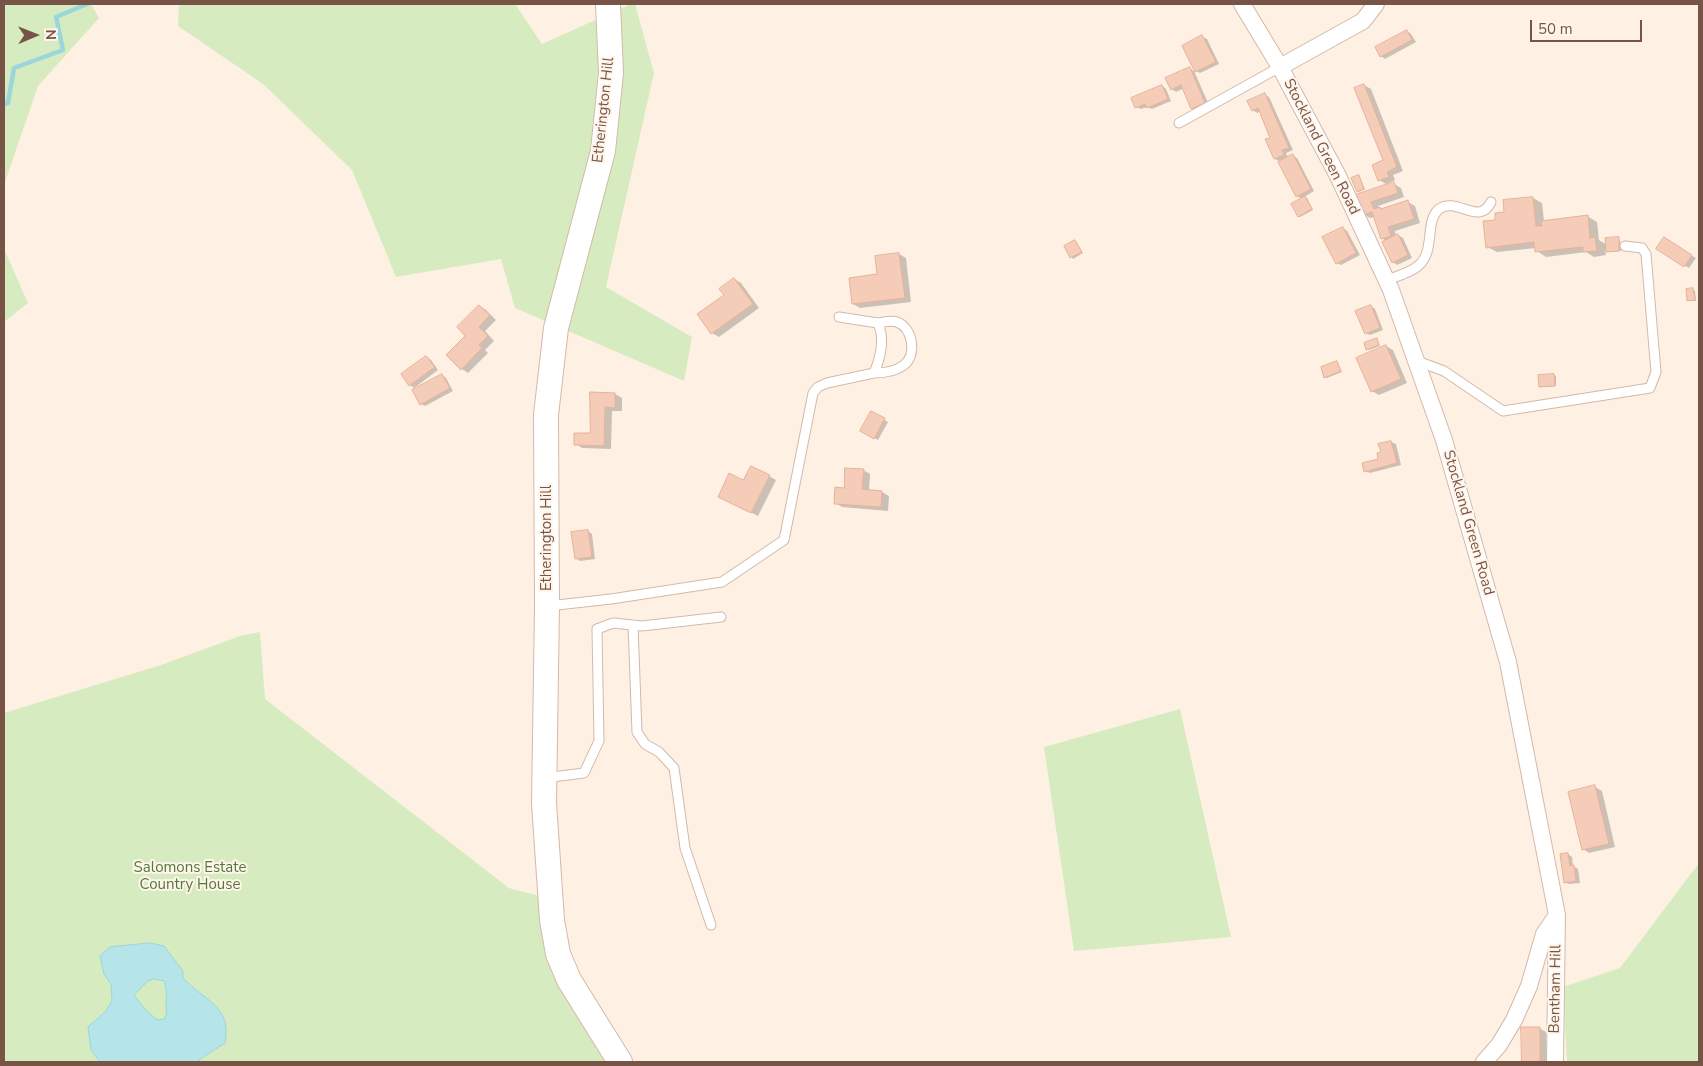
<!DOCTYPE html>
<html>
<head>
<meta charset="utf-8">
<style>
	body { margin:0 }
	#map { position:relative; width:1703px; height:1066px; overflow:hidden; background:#fef1e3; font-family:"Nunito Sans",sans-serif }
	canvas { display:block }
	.frame { position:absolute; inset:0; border:5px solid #785447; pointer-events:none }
	.north { position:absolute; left:10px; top:10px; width:50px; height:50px; -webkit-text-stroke:4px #fff5ea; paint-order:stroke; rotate:89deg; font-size:14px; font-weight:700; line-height:20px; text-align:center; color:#785447 }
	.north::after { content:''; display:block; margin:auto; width:18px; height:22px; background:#785447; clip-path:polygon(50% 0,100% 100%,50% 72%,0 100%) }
	.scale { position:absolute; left:1530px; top:20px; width:112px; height:22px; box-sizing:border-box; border:2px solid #785447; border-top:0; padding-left:6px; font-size:15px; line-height:18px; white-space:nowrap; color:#785447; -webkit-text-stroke:4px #fff5ea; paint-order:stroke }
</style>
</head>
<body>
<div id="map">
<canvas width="1703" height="1066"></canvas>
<div class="frame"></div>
<div class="north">N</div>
<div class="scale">50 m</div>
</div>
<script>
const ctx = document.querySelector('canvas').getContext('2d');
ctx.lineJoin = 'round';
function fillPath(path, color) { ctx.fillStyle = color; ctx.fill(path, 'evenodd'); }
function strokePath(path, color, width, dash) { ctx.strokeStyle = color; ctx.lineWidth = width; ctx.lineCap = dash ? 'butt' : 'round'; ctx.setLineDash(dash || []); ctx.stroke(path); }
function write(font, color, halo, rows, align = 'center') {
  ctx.font = font + ' "Nunito Sans",sans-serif'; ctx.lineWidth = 4; ctx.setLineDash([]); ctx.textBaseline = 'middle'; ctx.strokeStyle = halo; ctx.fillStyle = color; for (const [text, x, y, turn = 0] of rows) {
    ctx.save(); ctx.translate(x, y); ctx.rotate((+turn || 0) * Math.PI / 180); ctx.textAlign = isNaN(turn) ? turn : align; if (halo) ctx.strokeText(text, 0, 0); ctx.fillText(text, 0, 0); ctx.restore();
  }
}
fillPath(new Path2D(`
	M4 4H91L99 18 38 86 4 185Z
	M179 4H515L542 44 631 4H635L654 73 606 287 692 337 684 381 515 308 501 259 396 277 352 170 263 84 178 26Z
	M4 249 28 303 4 322Z
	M260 632 265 699 509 888 543 897 611 1062H4V713L161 665 240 636Z
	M1180 709 1231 937 1074 951 1044 747Z
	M1699 863V1062H1567L1563 987 1620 968Z`), '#d6ecc0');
const water = new Path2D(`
	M150 943 164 946 183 971V978C205 1002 232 1005 225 1043L200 1059 199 1062H100L91 1050 88 1027 106 1011 112 1001 111 984 104 974 100 956 110 947ZM154 979 164 981C169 994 164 1001 167 1014L164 1019 157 1020 144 1008 134 995 148 981Z`);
fillPath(water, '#b6e5e9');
strokePath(water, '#9bd6db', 1);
fillPath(new Path2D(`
	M1407 31 1411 34 1416 42 1385 59 1381 56Z
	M1202 37 1207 39 1219 64 1200 73 1196 71Z
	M1190 69 1194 71 1209 105 1197 110 1192 108 1184 88 1176 92 1172 89Z
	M1364 85 1371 89 1403 171 1393 175 1395 180 1386 184 1379 180 1384 161Z
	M1162 86 1166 89 1171 101 1152 109 1147 107 1141 109 1136 107Z
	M1265 95 1269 97 1293 150 1286 153 1288 158 1293 156 1297 158 1314 191 1304 197 1307 198 1313 210 1300 217 1298 216 1302 199 1297 196 1281 162 1275 159 1271 138 1261 111 1257 113 1253 110Z
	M1359 176 1365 189 1359 192 1358 191Z
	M1394 184 1401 188 1404 197 1378 206 1379 209 1382 210 1408 202 1415 206 1420 223 1395 231 1396 236 1398 235 1403 238 1412 258 1397 265 1393 262 1386 241 1382 238 1375 217 1370 218 1363 214 1357 196Z
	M1533 198 1542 203 1544 221 1587 216 1597 222 1599 240 1607 245 1618 239 1620 240 1621 251 1609 252 1605 250 1606 255 1594 257 1586 252 1546 257 1537 251 1536 248 1497 252 1487 247 1497 221 1505 213Z
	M1343 228 1347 231 1360 255 1341 265 1337 263Z
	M1664 239 1696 258 1689 268 1658 249Z
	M1075 241 1083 253 1073 259 1065 246Z
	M899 254 906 258 911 302 860 308 853 304Z
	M734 279 741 283 759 308 719 337 712 333 725 296Z
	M1693 290 1695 291 1696 301H1690L1688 300Z
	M479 306 486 310 496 320 485 331 494 341 485 350 488 353 468 373 462 369Z
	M1371 306 1375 309 1383 330 1370 335 1366 333Z
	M1376 340 1380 346 1369 350 1367 349Z
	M1386 346 1393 350 1407 383 1379 395 1372 391Z
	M427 357 431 360 438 370 414 388 410 385Z
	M1337 362 1342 372 1327 378 1325 377Z
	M442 375 446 378 453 391 425 406 421 404Z
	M1554 375 1556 376V386L1541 387Z
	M592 394H615L622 398V411H612L611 449 582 448 576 444 591 435Z
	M872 412 888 422 878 440 862 431Z
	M1391 442 1396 444 1401 465 1370 473 1365 471 1379 460 1382 453Z
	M863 470 870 474 869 491 882 492 889 496 888 511 842 507 836 503 845 489Z
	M769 476 776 480 758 516 726 500 744 482Z
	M588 531 592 534 595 559 580 561 576 558Z
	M1595 787 1602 791 1615 847 1589 853 1583 849Z
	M1568 854 1572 857 1573 866 1578 869 1580 883 1569 884 1565 882Z
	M1522 1028H1539L1546 1032 1547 1062H1523Z`), '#0003');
strokePath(new Path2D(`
	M4 104 8 103 14 68 63 50 56 17 87 4`), '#9bd6db', 4.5);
const building = new Path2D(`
	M1407 30 1412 40 1380 57 1375 47Z
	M1202 35 1216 62 1195 72 1182 46Z
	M1190 67 1205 103 1191 109 1181 85 1171 90 1165 78Z
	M1364 84 1397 167 1387 172 1389 177 1378 181 1372 165 1383 160 1354 88Z
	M1162 85 1168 99 1147 108 1145 104 1135 108 1131 98Z
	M1265 93 1289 148 1282 150 1284 155 1274 159 1265 139 1270 138 1258 108 1252 111 1247 101Z
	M1293 154 1311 189 1296 197 1278 162Z
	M1359 175 1364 189 1357 192 1351 178Z
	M1394 182 1398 193 1371 202 1374 209 1380 207 1381 209 1408 200 1414 219 1388 227 1391 236 1381 239 1372 212 1362 215 1355 195Z
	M1305 196 1312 209 1298 217 1291 204Z
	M1533 197 1536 226H1542L1541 221 1588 215 1590 238 1595 237 1597 251 1583 252V247L1535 252 1534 242 1486 248 1483 221 1495 220V213L1504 212 1503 200Z
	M1343 227 1356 253 1336 264 1322 237Z
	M1398 234 1408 255 1392 263 1382 242Z
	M1619 237V251L1606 252 1605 238Z
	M1664 237 1692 255 1684 267 1656 249Z
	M1075 240 1082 252 1070 258 1064 246Z
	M899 253 905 298 852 304 849 278 877 274 875 256Z
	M734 278 753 304 711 334 697 314 724 295 719 289Z
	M1693 288 1695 300 1687 301 1686 289Z
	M479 305 490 315 479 327 488 336 479 345 482 348 461 370 446 355 465 336 457 327Z
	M1371 305 1380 328 1365 334 1355 311Z
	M1377 338 1379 345 1366 350 1364 343Z
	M1386 345 1401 379 1371 392 1356 358Z
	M426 356 435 367 409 386 401 374Z
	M1337 361 1341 371 1324 378 1321 367Z
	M442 374 450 388 420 405 412 390Z
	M1554 374 1555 386 1539 387 1538 375Z
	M590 392 615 393V408L605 407 604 446 574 445V433H590Z
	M871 411 885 418 874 439 860 431Z
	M1391 441 1397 463 1364 472 1362 463 1378 459 1377 453 1381 452 1378 444Z
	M751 466 770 475 751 513 718 497 729 473 743 480Z
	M845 468 864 469 862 489 882 491 881 507 834 504 835 487 844 488Z
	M588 530 592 557 575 559 571 532Z
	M1595 785 1609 844 1582 850 1568 792Z
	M1568 853 1570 866 1574 865 1576 881 1564 883 1560 854Z
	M1521 1027H1540V1062H1522Z`);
fillPath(building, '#f5ccb8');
strokePath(building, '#e9b097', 1);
const lane = new Path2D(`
	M1179 123 1280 67
	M1387 280C1397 276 1410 273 1418 266 1436 251 1424 222 1439 209 1457 196 1479 227 1491 202
	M1417 361 1444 371 1503 411 1650 388 1656 372 1646 254 1642 248 1625 246
	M874 373C884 373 895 372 904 365 917 355 913 328 897 322 891 320 884 322 878 323
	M548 606 611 599 722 582 784 540 813 393 818 387 827 383 874 373C880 359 885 339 878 323L839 317
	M633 625 637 732 645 744 659 752 674 768 685 848 711 925
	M544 778 584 773 599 741 597 629 613 623 642 626 721 617`);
const street = new Path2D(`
	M1242 4 1280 67 1338 176 1391 290 1444 440 1508 662 1557 915 1555 1062
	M1280 67 1363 21 1376 4
	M1484 1062 1499 1045 1514 1020 1529 986 1544 934 1557 915`);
const secondary = new Path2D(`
	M608 4 611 73 603 151 556 328 546 415 547 606 544 803 552 920 558 954 569 980 620 1062`);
strokePath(lane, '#d2b9ab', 11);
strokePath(street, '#d2b9ab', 18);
strokePath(secondary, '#d5b9a8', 26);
strokePath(lane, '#fff', 9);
strokePath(street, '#fff', 16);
strokePath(secondary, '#fff', 24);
write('15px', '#785447', '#fff5ea', [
	["Etherington Hill",604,110,-84],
	["Stockland Green Road",1321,147,63],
	["Stockland Green Road",1468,523,74],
	["Etherington Hill",547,538,-90],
	["Bentham Hill",1556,989,-89]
]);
write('15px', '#52793c', '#fff5ea', [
	["Salomons Estate",190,868],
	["Country House",190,885]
]);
</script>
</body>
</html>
